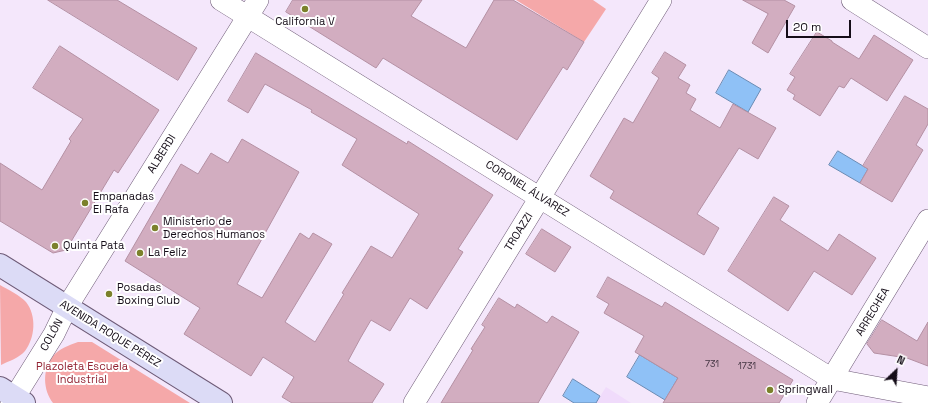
<!DOCTYPE html>
<html>
<head>
<meta charset="utf-8">
<style>
	body { margin:0 }
	#map { position:relative; width:928px; height:403px; overflow:hidden; background:#f4e7fb; font-family:"Space Grotesk",sans-serif }
	canvas { display:block }
	.north { position:absolute; left:876px; top:351px; width:40px; height:40px; -webkit-text-stroke:3px #fff; paint-order:stroke; rotate:25deg; font-size:11px; font-weight:700; line-height:16px; text-align:center; color:#150d18 }
	.north::after { content:''; display:block; margin:auto; width:14px; height:18px; background:#150d18; clip-path:polygon(50% 0,100% 100%,50% 72%,0 100%) }
	.scale { position:absolute; left:786px; top:20px; width:65px; height:18px; box-sizing:border-box; border:2px solid #150d18; border-top:0; padding-left:5px; font-size:12px; line-height:14px; white-space:nowrap; color:#150d18; -webkit-text-stroke:3px #fff; paint-order:stroke }
</style>
</head>
<body>
<div id="map">
<canvas width="928" height="403"></canvas>
<div class="north">N</div>
<div class="scale">20 m</div>
</div>
<script>
const ctx = document.querySelector('canvas').getContext('2d');
ctx.lineJoin = 'round';
function fillPath(path, color) { ctx.fillStyle = color; ctx.fill(path, 'evenodd'); }
function strokePath(path, color, width, dash) { ctx.strokeStyle = color; ctx.lineWidth = width; ctx.lineCap = dash ? 'butt' : 'round'; ctx.setLineDash(dash || []); ctx.stroke(path); }
function write(font, color, halo, rows, align = 'center') {
  ctx.font = font + ' "Space Grotesk",sans-serif'; ctx.lineWidth = 4; ctx.setLineDash([]); ctx.textBaseline = 'middle'; ctx.strokeStyle = halo; ctx.fillStyle = color; for (const [text, x, y, turn = 0] of rows) {
    ctx.save(); ctx.translate(x, y); ctx.rotate((+turn || 0) * Math.PI / 180); ctx.textAlign = isNaN(turn) ? turn : align; if (halo) ctx.strokeText(text, 0, 0); ctx.fillText(text, 0, 0); ctx.restore();
  }
}
fillPath(new Path2D(`
	M606 387 631 403H596Z`), '#f0dbfb');
fillPath(new Path2D(`
	M516 0H593L606 9 584 42Z
	M0 285C7 289 21 296 26 302 37 316 35 338 25 351 19 358 9 361 1 365Z
	M78 342H92L190 403H53C43 390 42 370 53 356 59 349 69 345 78 342Z`), '#f5a8a9');
const water = new Path2D(`
	M729 70 761 89 748 112 716 93Z
	M838 151 868 169 860 183 829 165Z
	M640 355 678 378 665 400 627 377Z
	M573 379 600 396 596 403H574L563 396Z`);
fillPath(water, '#8fc1f6');
strokePath(water, '#6a8bb3', 1);
const building = new Path2D(`
	M48 0H117L197 48 178 80Z
	M293 0H422L411 16 466 48 494 0H513L584 42 567 70 563 67 517 140 383 58 376 68 286 12Z
	M743 0H784L795 6 768 53 752 43 768 14Z
	M817 32 832 41V42L859 59 874 35 913 60 887 101 851 78 844 88 839 86 820 116 793 99 795 95 787 90 795 77 790 74Z
	M60 46 159 110 118 173 114 170 66 250 53 253 0 221V163L42 190 71 141 69 139 83 119 33 88Z
	M665 52 686 65 678 78 690 85 686 93 696 99 690 110 720 128 733 104 776 128 758 159 739 148 697 214 719 228 704 255 610 198 614 191 590 176 624 118 633 123 659 78 652 73Z
	M256 53 407 144 408 141 493 195 458 249 463 252 427 309 410 298 390 331 371 320 361 337 348 361 384 384 372 403H292L282 397 294 377 263 357 251 376 184 334 200 308 125 261 181 164 198 174 211 153 228 163 242 139 299 172 237 284 262 298 300 233 309 239 313 233 332 244 285 322 315 342 344 294 342 293 371 246 392 258 419 214 342 165 357 139 311 112 312 110 265 84 248 113 228 101Z
	M905 96 928 109V124L916 145 923 150 892 202 860 183 868 169 863 166Z
	M774 197 789 206 780 220 828 251 839 234 876 258 852 295 814 271 788 311 728 271Z
	M542 229 571 247 555 272 526 254Z
	M608 277 662 307 665 302 793 380 779 403H663L678 378 635 352 644 336 604 313 609 304 597 297Z
	M499 298 515 308 517 304 547 323 552 316 579 332 538 403H441L473 350 471 349 485 327 482 325Z
	M882 320 917 341 928 322V366L907 358 874 353 867 344Z`);
fillPath(building, '#d2adc0');
strokePath(building, '#b490a3', 1);
const street = new Path2D(`
	M221 0 832 379 928 397
	M852 0 928 48
	M11 403 54 334 67 307 258 0
	M414 403 661 0
	M817 403 928 220`);
const secondary = new Path2D(`
	M0 265 221 403
	M0 388 24 403`);
strokePath(street, '#6e5b77', 22);
strokePath(secondary, '#6e5b77', 24);
strokePath(street, '#fff', 21);
strokePath(secondary, '#dcdbf6', 22);
for (const [x, y, r, color] of [
	[305,9,4,"#7b812b"],
	[85,203,4,"#7b812b"],
	[155,228,4,"#7b812b"],
	[55,246,4,"#7b812b"],
	[140,253,4,"#7b812b"],
	[109,294,4,"#7b812b"],
	[770,390,4,"#7b812b"]
]) { const dot = new Path2D(); dot.arc(x, y, r, 0, 2 * Math.PI); ctx.fillStyle = color; ctx.fill(dot); strokePath(dot, '#fff', 1.5); }
write('9px', '#443542', null, [
	["731",712,365],
	["1731",747,367]
]);
write('11px', '#150d18', '#fff', [
	["California V",305,22,"center"],
	["Empanadas",93,197],
	["El Rafa",93,210],
	["Ministerio de",163,222],
	["Derechos Humanos",163,235],
	["Quinta Pata",63,246],
	["La Feliz",148,253],
	["Posadas",117,288],
	["Boxing Club",117,301],
	["Springwall",778,390]
], 'left');
write('11px', '#150d18', '#fff', [
	["ALBERDI",162,154,-58],
	["CORONEL ÁLVAREZ",527,189,32],
	["TROAZZI",519,232,-58],
	["ARRECHEA",873,312,-59],
	["AVENIDA ROQUE PÉREZ",110,334,32],
	["COLÓN",52,335,-61]
]);
write('11px', '#932434', '#fff', [
	["Plazoleta Escuela",82,367],
	["Industrial",82,380]
]);
</script>
</body>
</html>
